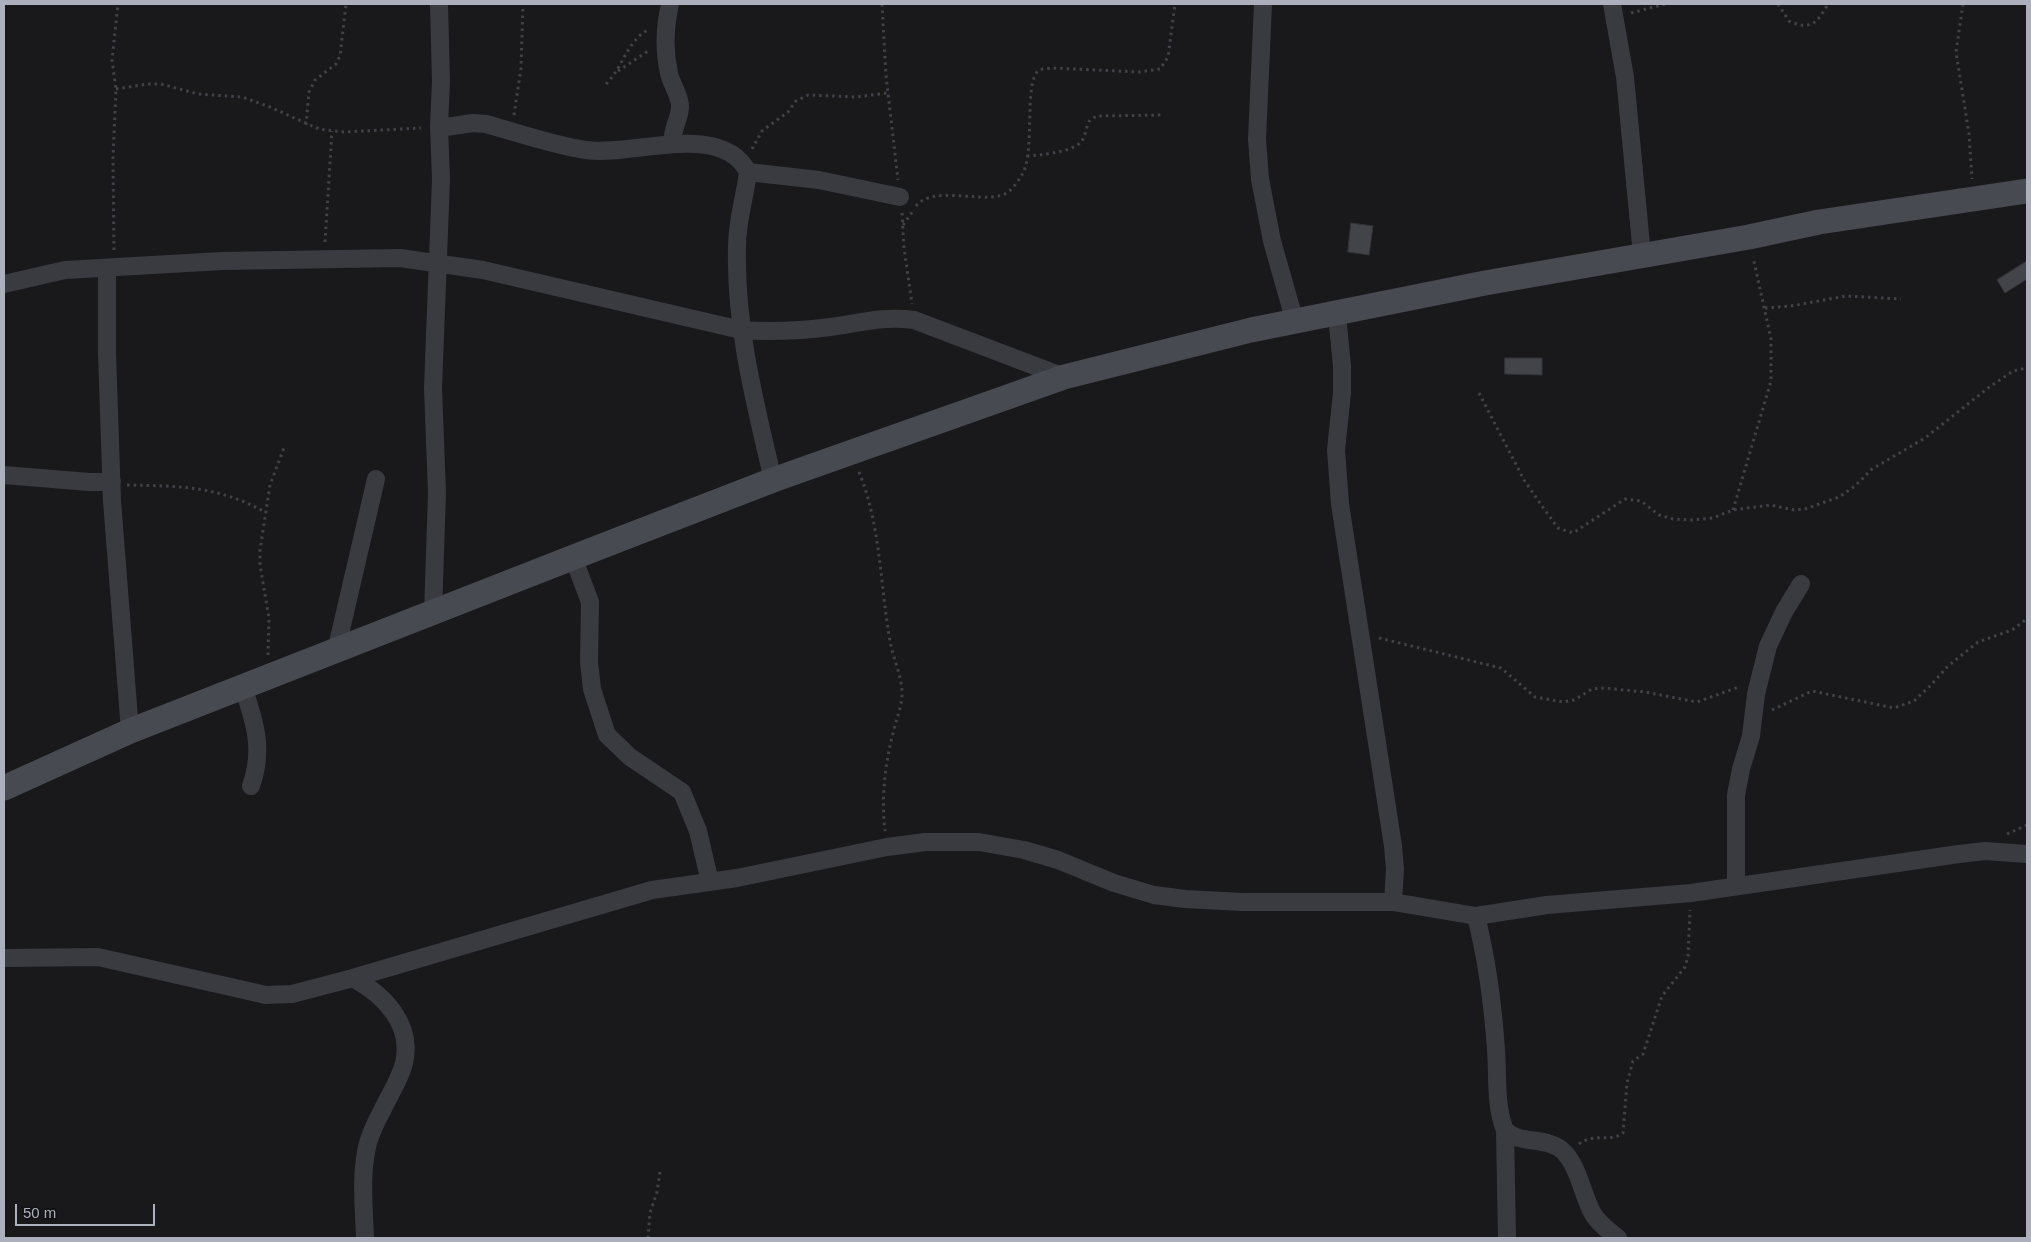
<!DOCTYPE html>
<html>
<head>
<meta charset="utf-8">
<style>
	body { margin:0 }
	#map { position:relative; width:2031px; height:1242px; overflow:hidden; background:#19191c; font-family:Arial,sans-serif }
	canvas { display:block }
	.frame { position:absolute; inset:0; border:5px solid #abb0bc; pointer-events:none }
	.scale { position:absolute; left:15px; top:1204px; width:140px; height:22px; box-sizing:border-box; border:2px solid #abb0bc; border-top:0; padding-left:6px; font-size:15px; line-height:18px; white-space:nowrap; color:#abb0bc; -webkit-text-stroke:4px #141417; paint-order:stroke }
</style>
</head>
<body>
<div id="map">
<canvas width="2031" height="1242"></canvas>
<div class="frame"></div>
<div class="scale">50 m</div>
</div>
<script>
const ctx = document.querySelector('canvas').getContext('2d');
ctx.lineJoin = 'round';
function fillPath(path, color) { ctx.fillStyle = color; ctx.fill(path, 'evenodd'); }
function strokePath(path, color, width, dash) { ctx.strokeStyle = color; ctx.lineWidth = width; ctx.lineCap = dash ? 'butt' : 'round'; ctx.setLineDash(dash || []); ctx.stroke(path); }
const building = new Path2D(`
	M1351 223 1373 226 1369 255 1348 252Z
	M2027 261V279L2005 293 1997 280Z
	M1505 358H1542V375L1505 374Z`);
fillPath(building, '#434449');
strokePath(building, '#333338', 1);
strokePath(new Path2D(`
	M882 4 886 76 898 180
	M1778 4 1789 21C1811 31 1817 23 1828 4
	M1963 4 1956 52 1969 134 1972 179
	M1631 13 1665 4
	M618 71 648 51
	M606 84C624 66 626 42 649 29
	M116 89 148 84H161L198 94 242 97 270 107 319 129 344 132 421 128
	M514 115 521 68 523 4
	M306 125 309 92 315 80 336 64 340 56 346 4
	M752 149 762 131 788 112 796 101 808 95 856 97 887 93
	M1027 156C1040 155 1073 152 1081 142 1086 136 1086 126 1090 120L1097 116 1164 115
	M916 206C933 185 980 203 1002 195 1012 192 1018 181 1023 173 1035 150 1024 84 1038 71 1042 68 1048 69 1053 68L1139 72 1160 69 1168 57 1175 4
	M902 213 904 248 912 304
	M903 225 913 211
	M325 242 332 131
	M114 250 113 158 116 89 112 60 118 4
	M1765 308 1791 306 1846 296 1901 299
	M1479 393 1524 480 1542 506 1558 528 1573 533 1625 499 1641 501 1659 515 1673 519 1691 520 1713 518 1733 510 1770 505 1794 510 1805 509 1839 497 1855 486 1872 469 1925 438 1988 388 2013 371 2027 368
	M859 472C881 526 880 585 890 641 893 659 903 678 902 696 901 709 896 720 893 733 885 765 881 798 885 831
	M127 485C180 486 218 486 265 512
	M1733 510 1771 381V339L1753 257
	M1379 638 1501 668 1535 697 1563 702 1574 700 1592 689 1604 688 1645 692 1697 702 1739 687
	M268 655 269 618 260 565V550L270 485 285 445
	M1772 710 1812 691 1894 708 1914 701 1930 686 1948 666 1978 642 2012 630 2027 619
	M2007 834 2027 825
	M1579 1144C1595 1132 1610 1143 1623 1133L1627 1083 1633 1061 1643 1054 1662 996 1685 967 1688 956 1690 910
	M648 1238 650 1213 657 1192 660 1172`), '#404248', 3, [2.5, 4]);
strokePath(new Path2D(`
	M670 4C665 26 664 51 669 73 671 84 680 95 680 106 680 120 671 129 673 143
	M1263 4 1257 139 1260 179 1272 241 1295 322
	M1612 4 1625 77 1642 255
	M439 128 473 123 486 124C519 133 552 145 586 150 632 157 721 120 748 172 745 198 737 219 737 247 735 327 755 403 773 480
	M748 172 819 180 900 197
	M107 269V353L112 501 130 731
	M4 284 65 270 222 261 400 258 483 270 741 330C771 332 800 331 830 327 861 323 882 316 914 320L1064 377
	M1337 315 1342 366V393L1336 450 1340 504 1393 846 1395 869 1393 902
	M4 475 89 482H112
	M573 557 590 602 589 662 592 689 607 735 630 757 682 792 698 831 710 882
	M433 613 437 493 433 388 441 179 439 126 441 81 439 4
	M336 651 376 479
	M243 687C255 722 264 750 251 786
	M1736 886V795L1741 769 1751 736 1756 694 1768 646 1784 612 1801 584
	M1476 916C1487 960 1493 1005 1496 1050 1498 1075 1495 1107 1505 1130 1519 1145 1547 1136 1563 1151 1579 1167 1582 1194 1593 1214 1599 1224 1609 1231 1618 1238
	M4 958 98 957 266 995 292 994 353 978C384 995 413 1024 404 1063 401 1076 393 1089 387 1101 380 1115 372 1128 368 1143 360 1173 364 1208 365 1238
	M353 978 652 890 737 878 887 847 925 842H979L1024 850 1058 860 1114 883 1154 895 1185 899 1242 902H1393L1476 916 1547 905 1691 893 1959 854 1985 851 2027 854
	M1505 1130 1507 1238`), '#3a3b41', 18);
strokePath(new Path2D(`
	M4 788 130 731 592 550 773 480 1064 377 1251 330 1485 283 1749 237 1819 222 2027 191`), '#484a51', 25);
</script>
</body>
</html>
